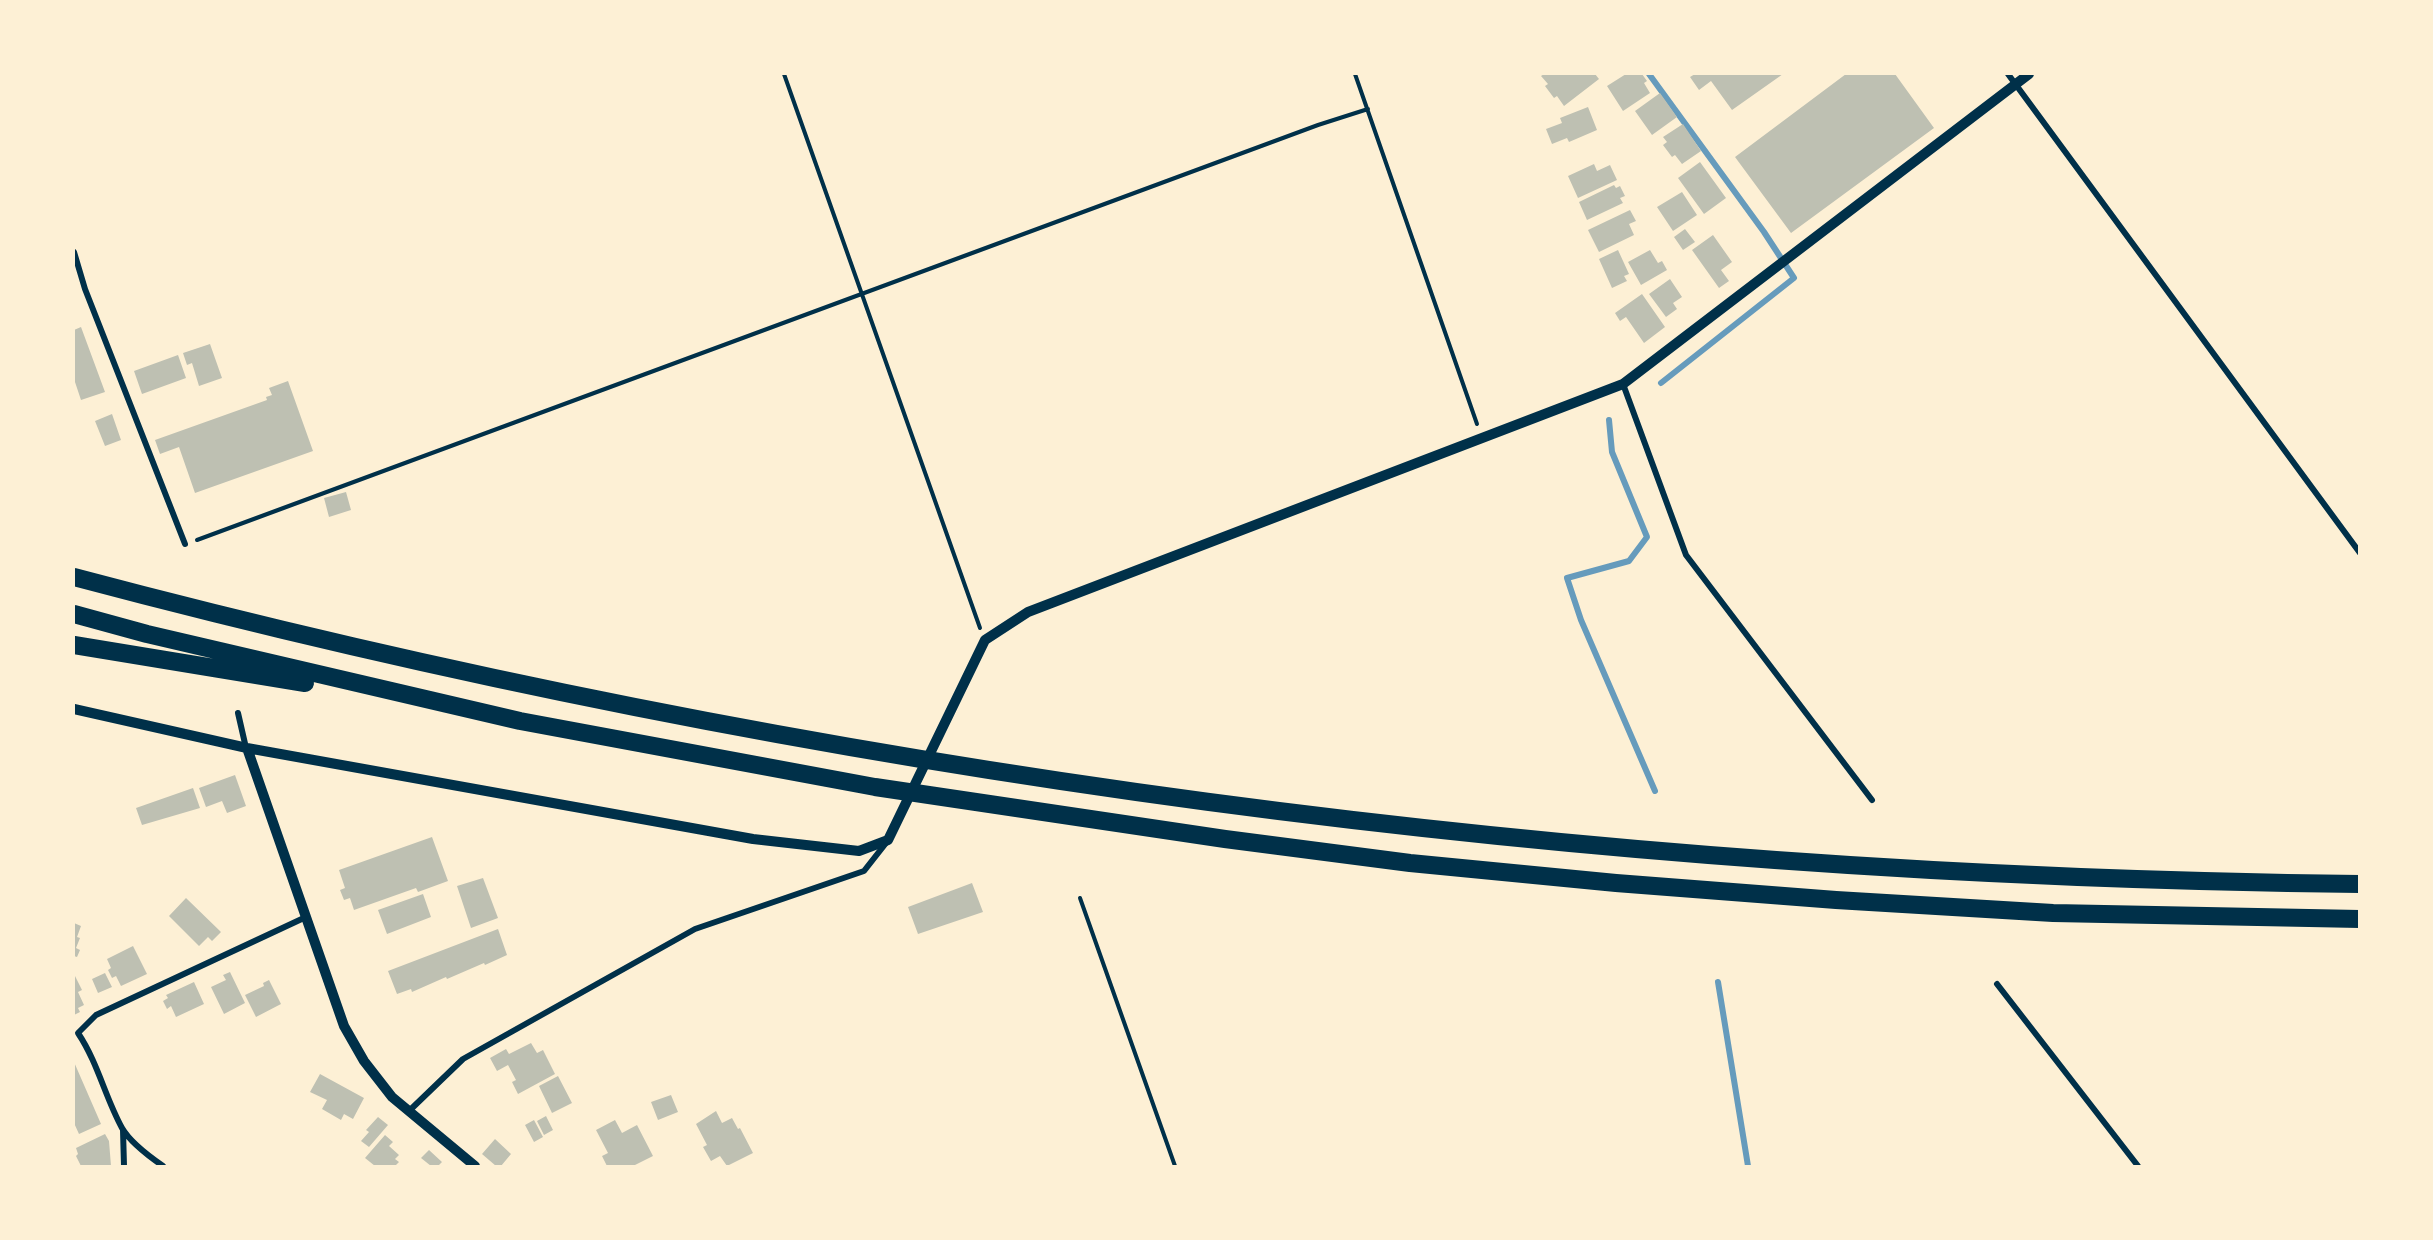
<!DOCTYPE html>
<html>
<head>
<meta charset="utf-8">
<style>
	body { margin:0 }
	#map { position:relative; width:2433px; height:1240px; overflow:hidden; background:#fdf0d5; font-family:Montserrat,sans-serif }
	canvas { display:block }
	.frame { position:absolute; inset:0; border:75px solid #fdf0d5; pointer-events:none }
</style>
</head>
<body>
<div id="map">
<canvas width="2433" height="1240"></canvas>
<div class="frame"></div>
</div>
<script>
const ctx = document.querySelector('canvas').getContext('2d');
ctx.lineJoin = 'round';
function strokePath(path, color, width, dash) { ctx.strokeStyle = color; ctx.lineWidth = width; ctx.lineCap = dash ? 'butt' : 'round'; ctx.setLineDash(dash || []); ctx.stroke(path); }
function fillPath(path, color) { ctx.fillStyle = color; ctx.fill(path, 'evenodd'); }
strokePath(new Path2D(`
	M1649 74 1764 232 1794 278 1661 383
	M1609 420 1612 452 1647 537 1629 561 1567 578 1581 620 1655 791
	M1718 982 1748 1166`), '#669bbc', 6);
fillPath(new Path2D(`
	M1544 74H1595L1599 79 1564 106 1557 96 1554 98 1545 86 1548 84 1541 76Z
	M1626 74H1642L1647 81 1644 83 1650 93 1623 111 1607 86Z
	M1695 74H1783L1732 110 1711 81 1699 90 1690 77Z
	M1846 74H1895L1934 128 1791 233 1735 157Z
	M1660 93 1677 117 1652 135 1635 111Z
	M1588 107 1597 130 1569 142 1567 138 1552 144 1546 129 1562 123 1560 118Z
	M1683 124 1701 151 1682 164 1675 155 1672 157 1663 145 1667 142 1663 137Z
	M1700 162 1726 198 1704 214 1678 178Z
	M1594 164 1597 171 1610 165 1617 180 1578 198 1568 176Z
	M1614 185 1616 188 1620 186 1625 196 1620 198 1623 203 1587 220 1579 202Z
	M1682 192 1697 215 1673 231 1657 207Z
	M1630 210 1636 221 1629 224 1634 235 1599 252 1588 230Z
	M1685 229 1695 242 1683 250 1674 237Z
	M1713 235 1732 262 1721 270 1729 281 1719 288 1692 250Z
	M1618 250 1629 274 1624 276 1627 281 1612 288 1599 259Z
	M1650 250 1658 263 1662 261 1667 270 1641 285 1628 262Z
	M1670 279 1682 297 1673 303 1677 309 1666 317 1649 294Z
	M1642 294 1665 327 1644 343 1626 317 1620 321 1615 313Z
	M81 327 105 392 81 400 74 379V330Z
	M210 344 222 378 199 386 192 363 187 365 183 353Z
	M178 355 186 378 142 394 134 371Z
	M288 381 313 451 195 493 179 447 160 454 155 440 267 400 266 397 272 395 269 388Z
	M112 414 121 440 105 446 95 421Z
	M346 492 351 510 329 517 324 498Z
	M235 775 246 806 227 813 222 801 206 807 199 788Z
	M193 788 200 808 142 825 136 808Z
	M432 837 448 881 418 892 416 888 354 910 350 898 344 900 340 890 345 888 339 870Z
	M483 878 498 918 471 928 457 886Z
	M972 883 983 912 918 934 908 907Z
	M423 894 431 917 387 934 378 910Z
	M186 898 221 932 212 941 208 937 199 946 169 916Z
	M74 923 81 926 77 937 80 938 76 948 80 950 77 957 74 956Z
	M498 929 507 955 485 965 484 963 447 979 446 977 412 992 411 989 397 994 388 971Z
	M133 946 147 974 121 986 116 976 112 978 108 970 111 968 107 959Z
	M230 972 245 1003 224 1014 211 987 226 980 223 975Z
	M105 973 112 987 98 993 92 979Z
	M74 974 82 990 78 992 84 1005 78 1008 80 1012 74 1015Z
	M269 980 281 1004 256 1017 245 995 264 986 263 983Z
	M194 982 204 1004 176 1017 171 1006 167 1009 163 1001 168 998 166 995Z
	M531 1043 537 1053 543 1050 555 1074 518 1094 512 1082 516 1080 508 1065 497 1071 490 1058 506 1049 509 1054Z
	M74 1062 101 1124 79 1134 74 1123Z
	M320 1074 364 1098 353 1119 344 1114 341 1120 322 1109 327 1100 310 1092Z
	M558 1076 572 1103 552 1113 539 1086Z
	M671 1095 678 1112 658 1120 651 1102Z
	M716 1111 722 1123 732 1118 738 1129 740 1128 753 1153 727 1166 720 1156 711 1161 703 1147 707 1145 696 1124Z
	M546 1116 553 1130 544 1135 537 1121Z
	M378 1117 388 1125 369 1147 361 1141 369 1132 366 1130Z
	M534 1120 543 1137 534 1142 525 1125Z
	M615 1120 622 1133 637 1125 653 1156 633 1166H607L602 1156 608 1153 596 1130Z
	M105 1134 109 1141 111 1166H81L76 1156 78 1154 76 1148Z
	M385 1135 393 1142 389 1146 399 1155 395 1159 399 1162 395 1166H375L365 1158Z
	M495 1139 511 1154 501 1166H496L482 1154Z
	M429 1150 442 1162 438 1166H431L421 1158Z`), '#bec0b2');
strokePath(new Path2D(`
	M784 74 980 628
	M1355 74 1477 424
	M197 540 1318 125 1368 109
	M1080 898 1175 1166`), '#003049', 4);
strokePath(new Path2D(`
	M2008 74 2360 553
	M74 252 85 289 185 544
	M1623 384 1686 555 1872 800
	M238 713 246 748
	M1997 984 2138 1166
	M409 1111 463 1059 695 929 864 871 886 843
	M123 1130 124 1166
	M163 1166C150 1157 130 1142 122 1128 105 1097 98 1063 78 1033L96 1015 306 917`), '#003049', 6);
strokePath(new Path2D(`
	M74 709 247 748 753 839 859 851 888 840 985 640 1028 612 1623 384 2029 74
	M247 748 344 1026 364 1061 392 1097 475 1166`), '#003049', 10);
strokePath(new Path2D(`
	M74 577C818 775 1590 876 2360 884
	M74 614 147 634 520 721 875 787 1225 839 1410 863 1616 883 1836 900 2053 913 2360 919
	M74 645 305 683`), '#003049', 18);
</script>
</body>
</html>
